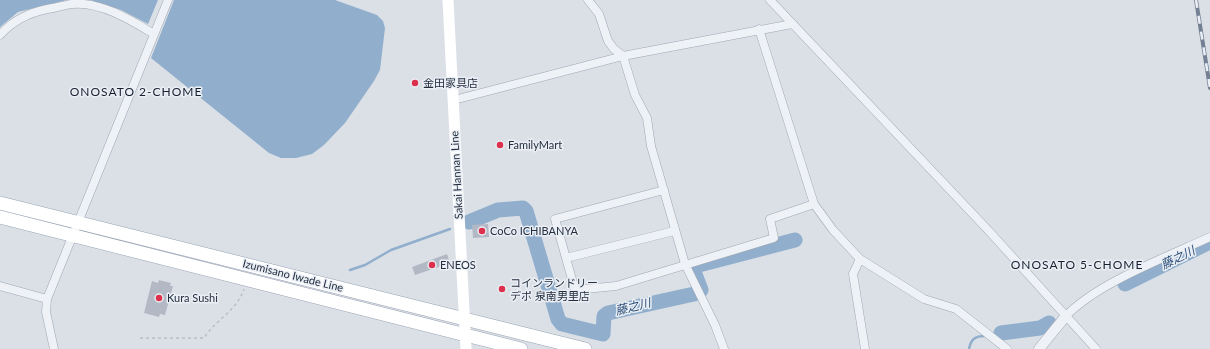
<!DOCTYPE html>
<html>
<head>
<meta charset="utf-8">
<style>
	body { margin:0 }
	canvas { display:block; background:#dbe0e7 }
</style>
</head>
<body>
<canvas width="1210" height="349"></canvas>
<script>
const ctx = document.querySelector('canvas').getContext('2d');
ctx.lineJoin = 'round';
function fillPath(path, color) { ctx.fillStyle = color; ctx.fill(path, 'evenodd'); }
function strokePath(path, color, width, dash) { ctx.strokeStyle = color; ctx.lineWidth = width; ctx.lineCap = dash ? 'butt' : 'round'; ctx.setLineDash(dash || []); ctx.stroke(path); }
function write(font, color, halo, rows, align = 'center') {
  ctx.font = font + ' Lato,"Noto Sans JP",sans-serif'; ctx.lineWidth = 3; ctx.setLineDash([]); ctx.textBaseline = 'middle'; ctx.strokeStyle = halo; ctx.fillStyle = color; for (const [text, x, y, turn = 0] of rows) {
    ctx.save(); ctx.translate(x, y); ctx.rotate((+turn || 0) * Math.PI / 180); ctx.textAlign = isNaN(turn) ? turn : align; if (halo) ctx.strokeText(text, 0, 0); ctx.fillText(text, 0, 0); ctx.restore();
  }
}
fillPath(new Path2D(`
	M0 0H67L18 12 0 27Z
	M90 0H158L148 24 121 10Z
	M174 0H335L377 15 383 21 385 28 380 70 374 81 345 123 324 145 312 154 296 158H281L269 153 151 58Z`), '#91afcc');
strokePath(new Path2D(`
	M350 270 365 265 391 250 450 229
	M969 349C971 339 975 336 985 336`), '#91afcc', 2.5);
strokePath(new Path2D(`
	M469 222 498 210 523 208 526 211 558 319 562 324 603 334 604 316 608 313 694 294 701 290 693 269 695 266 795 240
	M1125 284 1210 242
	M1001 333 1040 328 1049 323`), '#91afcc', 15);
fillPath(new Path2D(`
	M488 224 489 237 473 238 472 225Z
	M447 254 450 263 415 275 412 267Z
	M159 280 171 283 170 286H173L165 315 160 314 159 317 144 313 152 281 158 283Z`), '#b2b9c5');
const minor = new Path2D(`
	M588 0 599 14 608 41 614 49 623 56 635 95 647 118 651 146 685 264 715 325 724 349
	M770 0 988 230 1096 349
	M759 29 814 204 833 230 860 259 924 299 956 309 1007 349
	M0 35C13 20 28 13 47 9 55 8 64 5 72 4 100 1 131 20 154 34
	M454 100 623 56 792 24
	M664 190 555 219 575 290 616 286 774 238 770 219 814 204
	M566 258 674 231
	M860 259 853 274 865 349
	M0 286 47 299
	M1065 317C1097 283 1167 257 1210 237
	M54 349 46 312 47 299 168 0`);
const tertiary = new Path2D(`
	M1039 349 1065 317`);
const primary = new Path2D(`
	M0 203 585 349
	M0 217 521 349`);
strokePath(minor, '#a0a7b1', 9);
strokePath(tertiary, '#a0a7b1', 11);
strokePath(primary, '#99a4b4', 14);
strokePath(new Path2D(`
	M140 338H204C215 320 237 311 244 289`), '#b9bec6', 1.5, [3, 3]);
strokePath(minor, '#eef1f5', 8);
strokePath(tertiary, '#eef1f5', 10);
strokePath(new Path2D(`
	M448 0 466 349`), '#fff', 11);
strokePath(primary, '#fff', 13);
const rail = new Path2D(`
	M1196 0 1210 88`);
strokePath(rail, '#737f92', 4);
strokePath(rail, '#eaeff5', 2.5, [8]);
for (const [x, y, r, color] of [
	[415,83,4,"#dc304d"],
	[500,145,4,"#dc304d"],
	[482,231,4,"#dc304d"],
	[432,265,4,"#dc304d"],
	[502,289,4,"#dc304d"],
	[159,298,4,"#dc304d"]
]) { const dot = new Path2D(); dot.arc(x, y, r, 0, 2 * Math.PI); ctx.fillStyle = color; ctx.fill(dot); strokePath(dot, '#eaeff5', 1.5); }
write('11px', '#242e3f', '#eaeff5', [
	["金田家具店",423,83],
	["FamilyMart",508,145],
	["CoCo ICHIBANYA",490,231],
	["ENEOS",440,265],
	["コインランドリー",510,283],
	["デポ 泉南男里店",510,296],
	["Kura Sushi",167,298]
], 'left');
write('11px', '#242e3f', '#eaeff5', [
	["Sakai Hannan Line",457,175,-93],
	["Izumisano Iwade Line",293,276,14]
]);
ctx.letterSpacing = '1px';
write('12px', '#161f2f', '#eaeff5', [
	["ONOSATO 2-CHOME",136,92],
	["ONOSATO 5-CHOME",1077,265]
]);
ctx.letterSpacing = '0px';
write('italic 12px', '#2a4d76', '#eaeff5', [
	["藤之川",1178,258,-26],
	["藤之川",633,307,-14]
]);
</script>
</body>
</html>
